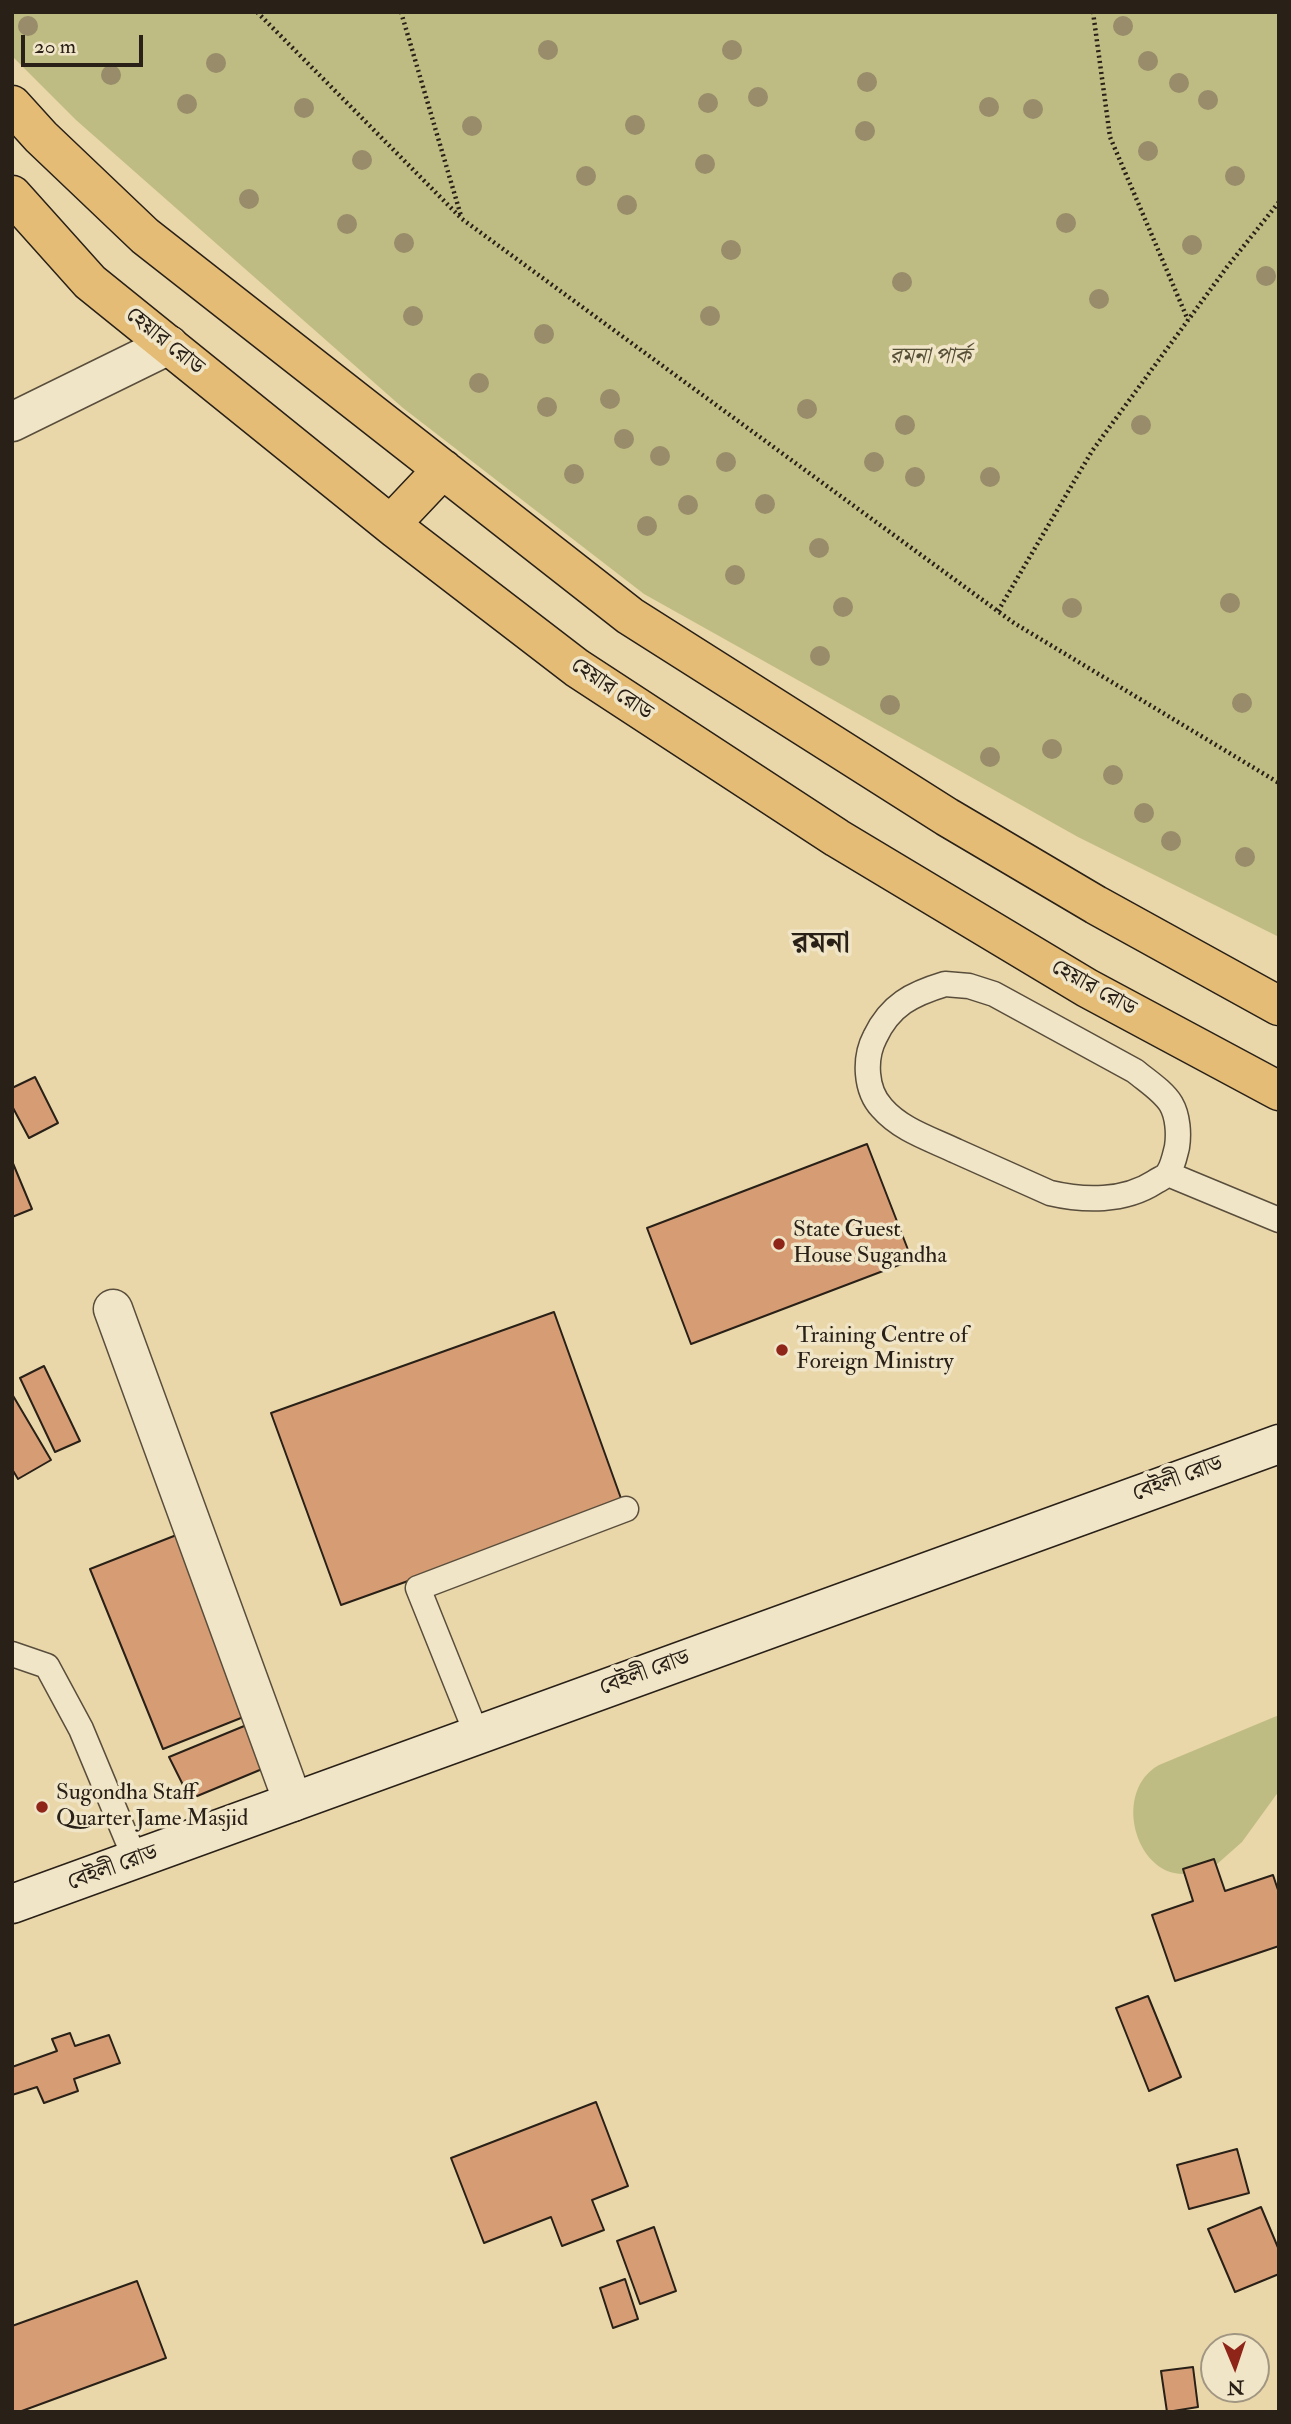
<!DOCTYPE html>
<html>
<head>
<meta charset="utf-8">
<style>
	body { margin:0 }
	#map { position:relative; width:1291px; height:2424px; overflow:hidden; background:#e9d7aa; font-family:"IM FELL Double Pica",serif }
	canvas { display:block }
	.frame { position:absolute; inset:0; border:14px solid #292017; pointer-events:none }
	.north { position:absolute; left:1200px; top:2333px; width:70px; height:70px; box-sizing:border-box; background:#f1e5c8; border:2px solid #a19681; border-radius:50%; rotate:178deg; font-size:19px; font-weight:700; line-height:28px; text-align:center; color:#292017 }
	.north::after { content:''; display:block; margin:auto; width:24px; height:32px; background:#8f2418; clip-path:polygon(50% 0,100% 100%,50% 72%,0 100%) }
	.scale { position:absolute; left:21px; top:35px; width:122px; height:32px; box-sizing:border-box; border:4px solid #292017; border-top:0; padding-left:9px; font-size:21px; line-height:24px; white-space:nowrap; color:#292017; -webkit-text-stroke:5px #f1e5c8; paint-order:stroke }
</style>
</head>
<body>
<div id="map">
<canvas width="1291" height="2424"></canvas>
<div class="frame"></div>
<div class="north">N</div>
<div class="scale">20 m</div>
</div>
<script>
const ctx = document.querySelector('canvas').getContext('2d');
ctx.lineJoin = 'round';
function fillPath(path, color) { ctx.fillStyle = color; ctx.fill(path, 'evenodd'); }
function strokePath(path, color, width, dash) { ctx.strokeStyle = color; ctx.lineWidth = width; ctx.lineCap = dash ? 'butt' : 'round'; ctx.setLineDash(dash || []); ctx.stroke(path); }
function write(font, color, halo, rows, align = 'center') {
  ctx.font = font + ' "IM FELL Double Pica","Noto Serif Bengali",serif'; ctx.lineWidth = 7; ctx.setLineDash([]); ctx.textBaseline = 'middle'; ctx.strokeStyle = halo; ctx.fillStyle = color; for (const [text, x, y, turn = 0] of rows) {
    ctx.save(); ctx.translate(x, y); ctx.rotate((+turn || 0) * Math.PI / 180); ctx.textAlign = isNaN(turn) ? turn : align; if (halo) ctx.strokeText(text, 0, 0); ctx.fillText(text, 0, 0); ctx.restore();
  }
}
fillPath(new Path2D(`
	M12 12H1279V937L1078 837 644 594 403 408 76 120 12 56Z
	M1279 1715V1791L1242 1842 1216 1865 1214 1859 1183 1869 1185 1874C1135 1876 1112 1791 1159 1765Z`), '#bfbc83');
const building = new Path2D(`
	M35 1077 58 1123 29 1138 12 1106V1088Z
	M867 1144 912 1260 691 1344 647 1228Z
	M12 1161 32 1209 12 1217Z
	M554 1312 623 1504 341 1605 271 1413Z
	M44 1366 80 1441 55 1452 20 1378Z
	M12 1394 51 1460 18 1479 12 1469Z
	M179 1534 251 1714 163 1749 90 1569Z
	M249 1724 267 1767 190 1799 169 1757Z
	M1214 1859 1225 1891 1273 1875 1279 1893V1946L1175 1981 1152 1915 1193 1901 1183 1869Z
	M1148 1996 1181 2077 1149 2091 1116 2008Z
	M70 2033 75 2046 109 2035 120 2063 74 2079 78 2091 44 2103 37 2087 12 2095V2067L57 2051 52 2039Z
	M596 2102 628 2186 592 2200 604 2230 562 2246 551 2217 484 2243 451 2158Z
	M1237 2149 1249 2193 1189 2209 1177 2165Z
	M1261 2207 1279 2250V2274L1235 2292 1208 2229Z
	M654 2227 676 2291 640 2304 617 2241Z
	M625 2279 638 2319 613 2328 600 2288Z
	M137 2281 166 2358 19 2412H12V2326Z
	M1193 2367 1198 2407 1167 2412 1161 2371Z`);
fillPath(building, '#d69d75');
strokePath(building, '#292017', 2);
const service = new Path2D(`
	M945 984 969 986 994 994 1135 1071C1147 1081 1163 1091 1171 1104 1178 1116 1179 1134 1177 1147 1175 1155 1173 1166 1168 1173 1166 1177 1159 1179 1155 1182 1124 1202 1084 1201 1050 1193 1019 1179 987 1165 956 1151 931 1139 901 1130 882 1108 865 1090 864 1058 875 1037 890 1005 912 994 945 984Z
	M1168 1174 1279 1220
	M12 1654 47 1666 81 1729 136 1861
	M477 1735 418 1588 626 1509`);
const minor = new Path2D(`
	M12 422 169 345
	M113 1309 293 1802`);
const secondary = new Path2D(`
	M12 1904 1279 1444`);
const primary = new Path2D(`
	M12 105 41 137 145 236 630 616 947 817 1096 905 1279 1006
	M12 195 90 282 396 529 577 668 837 838 1087 988 1279 1091
	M391 524 443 469`);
strokePath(service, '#594e3c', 27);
strokePath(minor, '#594e3c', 41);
strokePath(secondary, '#292017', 41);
strokePath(primary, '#292017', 41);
strokePath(new Path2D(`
	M257 12 462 219 1014 623 1279 783
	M401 12 461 216
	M1093 12 1110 137 1188 320
	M998 611 1092 451 1227 267 1279 202`), '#292017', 4.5, [2, 3.5]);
strokePath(service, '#f1e5c8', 24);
strokePath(minor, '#f1e5c8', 38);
strokePath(secondary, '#f1e5c8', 38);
strokePath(primary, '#e4bc75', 38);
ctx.fillStyle = '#988c6b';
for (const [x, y] of [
	[28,26],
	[1123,26],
	[548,50],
	[732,50],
	[1148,61],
	[216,63],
	[111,75],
	[867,82],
	[1179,83],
	[758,97],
	[1208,100],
	[708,103],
	[187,104],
	[989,107],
	[304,108],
	[1033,109],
	[635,125],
	[472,126],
	[865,131],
	[1148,151],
	[362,160],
	[705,164],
	[586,176],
	[1235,176],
	[249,199],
	[627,205],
	[1066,223],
	[347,224],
	[404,243],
	[1192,245],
	[731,250],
	[1266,276],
	[902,282],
	[1099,299],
	[413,316],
	[710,316],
	[544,334],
	[479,383],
	[610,399],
	[547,407],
	[807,409],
	[905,425],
	[1141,425],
	[624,439],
	[660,456],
	[726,462],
	[874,462],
	[574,474],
	[915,477],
	[990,477],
	[765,504],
	[688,505],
	[647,526],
	[819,548],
	[735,575],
	[1230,603],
	[843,607],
	[1072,608],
	[820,656],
	[1242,703],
	[890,705],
	[1052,749],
	[990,757],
	[1113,775],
	[1144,813],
	[1171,841],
	[1245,857]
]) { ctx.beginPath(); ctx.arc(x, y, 10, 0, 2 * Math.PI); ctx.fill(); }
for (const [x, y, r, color] of [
	[779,1244,7,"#8f2418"],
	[782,1350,7,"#8f2418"],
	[42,1807,7,"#8f2418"]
]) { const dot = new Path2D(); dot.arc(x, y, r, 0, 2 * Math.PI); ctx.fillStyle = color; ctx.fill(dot); strokePath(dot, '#f1e5c8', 2.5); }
write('23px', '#292017', '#f1e5c8', [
	["হেয়ার রোড",164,342,39],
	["হেয়ার রোড",611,690,34],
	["হেয়ার রোড",1093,989,29],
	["বেইলী রোড",1178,1480,-20],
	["বেইলী রোড",645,1674,-20],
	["বেইলী রোড",113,1869,-20]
]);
write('italic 23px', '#564f37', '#f1e5c8', [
	["রমনা পার্ক",930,358]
]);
write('23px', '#292017', '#f1e5c8', [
	["State Guest",793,1231],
	["House Sugandha",793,1257],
	["Training Centre of",796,1337],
	["Foreign Ministry",796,1363],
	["Sugondha Staff",56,1794],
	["Quarter Jame Masjid",56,1820]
], 'left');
write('bold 30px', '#292017', '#f1e5c8', [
	["রমনা",821,946]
]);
</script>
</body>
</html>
